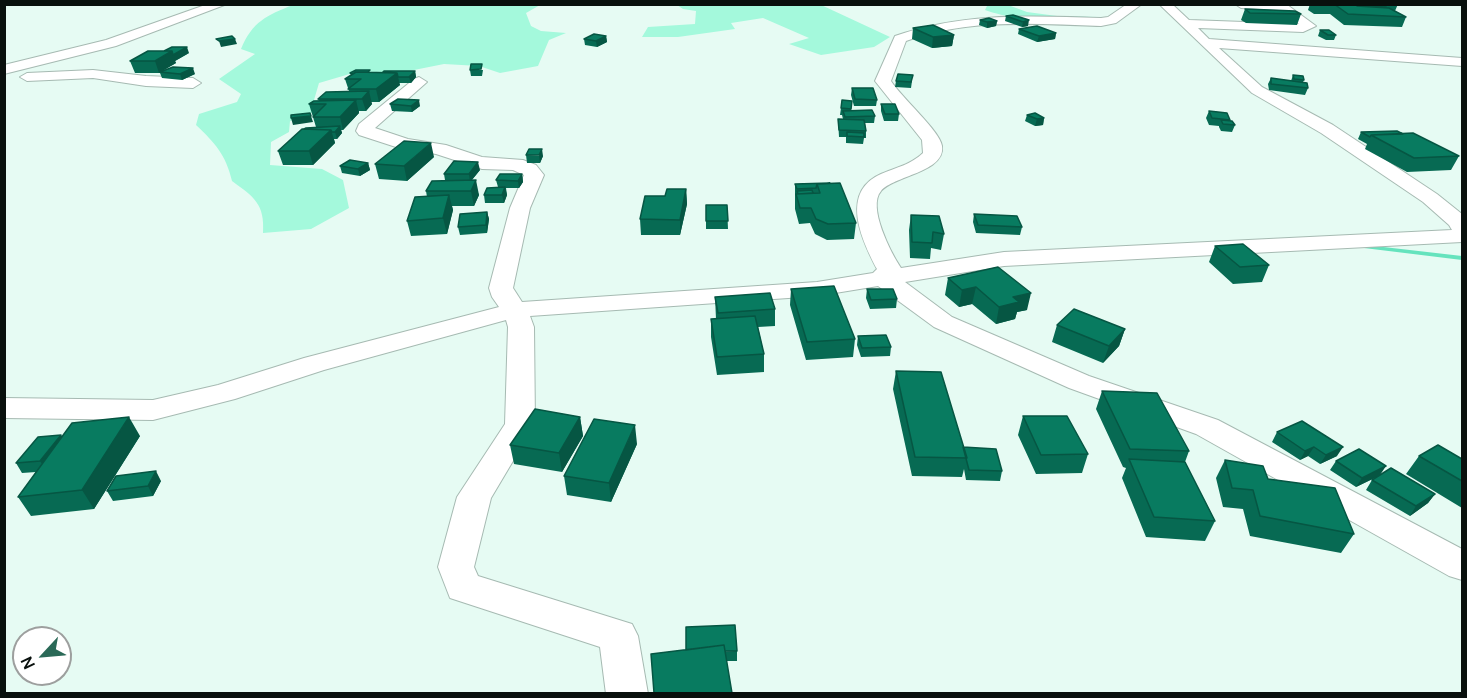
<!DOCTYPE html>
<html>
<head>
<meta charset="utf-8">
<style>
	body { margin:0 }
	#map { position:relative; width:1467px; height:698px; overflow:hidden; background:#e6fbf3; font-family:Manrope,sans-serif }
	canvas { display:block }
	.frame { position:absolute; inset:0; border:6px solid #09100d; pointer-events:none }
	.north { position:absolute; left:12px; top:626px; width:60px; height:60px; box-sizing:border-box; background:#fff; border:2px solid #9d9f9e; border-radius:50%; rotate:244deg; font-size:16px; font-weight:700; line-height:24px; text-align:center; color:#09100d }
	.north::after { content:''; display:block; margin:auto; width:21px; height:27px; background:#2a6957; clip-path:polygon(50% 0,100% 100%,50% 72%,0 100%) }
</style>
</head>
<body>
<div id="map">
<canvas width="1467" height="698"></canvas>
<div class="frame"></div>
<div class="north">N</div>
</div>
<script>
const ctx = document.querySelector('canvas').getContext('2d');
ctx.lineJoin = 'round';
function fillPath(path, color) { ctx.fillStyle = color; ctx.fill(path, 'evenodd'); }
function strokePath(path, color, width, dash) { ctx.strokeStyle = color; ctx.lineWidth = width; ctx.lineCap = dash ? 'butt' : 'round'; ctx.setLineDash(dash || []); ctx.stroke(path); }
fillPath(new Path2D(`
	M819 4 890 37 874 47 821 55 789 44 809 38 763 18 731 23 735 29 678 37H642L648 27 695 24 696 11 683 9 677 5Z
	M293 5H540L526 13 531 26 541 31 566 33 549 40 538 66 500 73 479 66 444 64 404 72 353 73 319 83 314 100 329 101 308 115 290 121 289 132 271 142 270 165 322 169 343 180 349 208 311 229 263 233C265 204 254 197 232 181 226 155 215 143 196 125L199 114 237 102 241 94 219 79 255 54 241 49C252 22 267 15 293 5Z
	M983 5H1008L1027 12 1057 16 1098 17C1070 28 1013 20 985 10L987 6Z`), '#a4f9dc');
fillPath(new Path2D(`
	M1366 245 1462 256V260L1364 248V246Z`), '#65e3bd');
const minor = new Path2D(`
	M208 4H227L116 46 4 74V65L106 40Z
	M1127 4H1142L1116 23 1101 26C1036 24 968 18 906 41L891 81C901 97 940 131 942 146 946 172 893 176 881 191 867 207 891 253 901 268L1004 252 1452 230 1449 225 1423 202 1321 133 1252 93 1159 4H1172L1189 20 1299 24 1279 10 1241 8 1235 4H1286L1316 26 1303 32 1198 28 1209 39 1462 58V66L1219 48 1262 87 1333 125 1437 194 1462 214V242L1004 266 905 282 952 317 1089 376 1218 420 1462 549V580L1449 576 1196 434 1069 388 934 327 878 286 817 296 530 316 534 327 535 424 491 498 474 567 478 576 632 624 638 636 648 694H606L600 647 450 598 438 567 457 497 505 424 508 327 506 320 324 370 235 399 153 420 4 418V398L153 400 218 385 304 358 499 307 492 297 489 288 510 208 524 175 513 170 482 169 436 154 399 148 359 135 356 131 359 124 414 79 419 77 427 82 375 128 408 139 446 145 482 157 523 160 536 165 544 175 530 208 513 288 522 302 817 282 873 273 877 269C861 239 840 192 881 174 895 168 912 164 923 153L922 140 875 81 895 36C964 12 1030 16 1101 18L1108 17Z
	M93 70 146 76 193 78 201 83 193 88 146 86 93 78 27 81 20 77 27 73Z`);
strokePath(minor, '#a6bab2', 2);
fillPath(minor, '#fff');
fillPath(new Path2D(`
	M1310 4H1398L1395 11 1406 17 1402 27 1344 25 1330 14H1314L1308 10Z
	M1245 9 1301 14 1297 25 1246 23 1241 20Z
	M1013 15 1028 26 1022 27 1005 21 1006 16Z
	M980 20 997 21 996 26 987 28 979 25Z
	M913 28 954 35 952 46 932 48 912 39Z
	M1019 29 1056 33 1055 39 1037 42 1018 34Z
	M1320 30 1336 35 1334 40H1326L1318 36Z
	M606 36 607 42 597 47 585 45 584 39Z
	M189 53 175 61 176 63 162 71 195 74 182 80 162 78 160 73H135L130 61Z
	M470 70H483L482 76H471Z
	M415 71 416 77 411 83H399L400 85 379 102H371L372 104 366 111H359V113L343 130H341L342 133 337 139H334L335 143 313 165H283L278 151 316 127 309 104 319 101 318 99 349 91 345 79 351 75 350 73Z
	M1293 75 1304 80 1303 82 1308 88 1305 95 1269 90 1268 84 1271 78 1291 81Z
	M896 81H912L911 88 895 87Z
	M852 88 877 100 876 106H854L851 95Z
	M852 101 851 111 875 116 874 123H865L866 131V138H864L863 144 846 143V137H839L838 119H843L842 115H840L841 108Z
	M390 104 420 106 412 112 392 111Z
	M881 104 899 114 898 121H884L881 111Z
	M1209 111 1230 120V121L1235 125 1232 132 1221 131 1219 127V126L1209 125 1206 118Z
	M1027 115 1044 118 1043 125 1035 126 1025 121Z
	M1361 132 1403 134 1459 156 1451 170 1407 172 1365 149 1367 144 1358 139Z
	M526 155 543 156 540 163H527Z
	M434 157 407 181 379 179 375 164Z
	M368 163 370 170 360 176 342 173 340 166Z
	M480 170 472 180 479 195 474 206H452L453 210 447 234 411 236 407 221 427 197 426 191 445 180 444 174Z
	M522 174 523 182 519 188H506L507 195 504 203H485L484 195 498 187 496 180Z
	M830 183 856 223 854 239 827 240 815 234 810 223 799 224 795 209V184Z
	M686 189 687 204 680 235H641L640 219 665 196Z
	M706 205H727L728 229H706Z
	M487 212 489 219 487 233 460 235 458 227Z
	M974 214 1022 227 1020 235 976 233 973 222Z
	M911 215 944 234 941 250 931 248 930 259 910 258 909 230Z
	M1215 246 1269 265 1262 282 1233 284 1209 262Z
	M998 267 1027 310 1017 312 1015 319 996 324 972 304 959 307 945 295 948 278Z
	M791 289 855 339 853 357 806 360 790 305Z
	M867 289 897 299 896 308 870 309 866 298Z
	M715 297 775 309V326L758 327 764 354V372L717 375 711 337V319H716Z
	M1057 325 1125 329 1119 346 1103 363 1052 342Z
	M858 336 891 347 890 356 861 357 857 345Z
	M896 371 963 447 1002 471 1000 481 966 480 964 469 962 477 912 476 893 389Z
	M1102 391 1189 451 1185 462 1215 521 1205 541 1146 537 1122 478 1126 468 1123 467 1096 409Z
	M1023 416 1088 454 1082 473 1036 474 1018 435Z
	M580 417 583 436 562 472 514 464 510 445Z
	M1277 432 1337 456 1320 464 1308 456 1300 460 1272 442Z
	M62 436H140L94 509 31 516 18 497 36 472 22 473 16 463Z
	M637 444 611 502 567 495 564 476Z
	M1419 456 1462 459V508L1406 474Z
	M1225 460 1354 534 1341 553 1250 536 1243 509 1223 507 1216 478Z
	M1336 461 1380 475 1435 494 1428 503 1410 516 1366 490 1372 480 1377 477 1356 487 1330 470Z
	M161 481 153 496 113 501 107 491Z
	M737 651V661H727L651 654Z`), '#076a53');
fillPath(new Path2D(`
	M1029 20 1028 26 1022 27 1023 22Z
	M997 21 996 26 987 28V22Z
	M1056 33 1055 39 1037 42 1039 36Z
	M954 35 952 46 932 48 933 37Z
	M606 36 607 42 597 47 596 41Z
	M235 39 237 44 221 47 219 41Z
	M187 47 189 53 175 61 176 63 159 73 155 61 172 51Z
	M193 68 195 74 182 80 180 74Z
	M415 71 416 77 411 83 409 77Z
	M397 73 400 85 379 102 376 89Z
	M369 91 372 104 366 111 362 99Z
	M356 100 359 113 343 130 340 117Z
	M419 100 420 106 412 112 411 106Z
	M311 116 313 122 293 125 291 118Z
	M1044 118 1043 125 1035 126 1037 119Z
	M340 126 342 133 337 139 335 132Z
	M331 130 335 143 313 165 309 151Z
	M431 143 434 157 407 181 404 166Z
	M542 149 543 156 540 163 539 155Z
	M478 162 480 170 470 182 469 174Z
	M368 163 370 170 360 176 358 169Z
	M522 174 523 182 519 188 518 181Z
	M476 180 479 195 474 206 471 191Z
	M505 187 507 195 504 203 502 195Z
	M686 189 687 204 680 235V220Z
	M449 195 453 210 447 234 443 218Z
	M487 212 489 219 487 233 486 225Z
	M976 287 972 304 959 307 962 290Z
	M1031 293 1027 310 1017 312 1015 319 996 324 999 307 1013 297Z
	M1125 329 1119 346 1103 363 1109 346Z
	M129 417 140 436 94 509 82 490Z
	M580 417 583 436 562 472 559 453Z
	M635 425 637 444 611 502 609 483Z
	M61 435 67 444 47 471 40 461Z
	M1314 447 1308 456 1300 460 1305 451Z
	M1343 447 1337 456 1320 464 1326 455Z
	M1386 466 1380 475 1356 487 1362 478Z
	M156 471 161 481 153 496 148 486Z
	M1435 494 1428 503 1410 516 1416 506Z`), '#065643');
const building = new Path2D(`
	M1334 4H1383L1386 6H1357L1389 8 1406 17 1348 14Z
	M1245 9 1295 11 1301 14 1250 13Z
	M1013 15 1029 20 1023 22 1006 16Z
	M989 18 997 21 987 22 980 20Z
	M933 25 954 35 933 37 913 28Z
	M1037 26 1056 33 1039 36 1019 29Z
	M1320 30H1329L1336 35H1328Z
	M594 34 606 36 596 41 584 39Z
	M232 36 235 39 219 41 216 39Z
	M172 47H187L173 55 172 51H164Z
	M148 51H172L155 61H130Z
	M471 64H482L481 69 470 70Z
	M173 67 193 68 180 74 160 72Z
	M356 70H370L368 72H356L353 74 350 73Z
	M384 71H415L409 77H398L397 73 383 72Z
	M356 72 397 73 376 89H348L361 79H345Z
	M898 74 913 75 911 82 896 81Z
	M1293 75 1303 76 1304 80 1294 79Z
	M1271 78 1307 83 1308 88 1271 84Z
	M852 88H873L877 100 855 99Z
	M369 91 362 99H318L326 92Z
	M398 99 419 100 411 106 390 104Z
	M356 100 340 117H313L326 104H309L314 101Z
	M842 100 852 101 851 109 841 108Z
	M881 104H895L899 114H885Z
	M872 110 875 116 845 117 843 111Z
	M1209 111 1227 113 1230 120 1212 118Z
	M310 113 311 116 291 118V115Z
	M1035 113 1044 118 1037 119 1027 115Z
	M838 119 864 120 866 131 839 130Z
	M1221 120 1232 121 1235 125 1223 124Z
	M340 126 335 132H332L331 130 304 129 306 128Z
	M302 129 331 130 309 151H278Z
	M1397 131 1403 134 1371 135 1370 137 1361 132Z
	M847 132 864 133V137L847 136Z
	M1413 133 1459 156 1414 158 1371 135Z
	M404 141 431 143 404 166 375 164Z
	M529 149H542L539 155H526Z
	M350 160 368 163 358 169 340 166Z
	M454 161 478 162 469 174H444Z
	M500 174H522L518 181 496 180Z
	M476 180 471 191H426L432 181Z
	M830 183 817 184 816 188 797 189 795 184Z
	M840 183 856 223 828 224 816 219 811 208H800L796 194 820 193 817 184Z
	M505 187 502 195H484L487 188Z
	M667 189H686L680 220 640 219 645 196H665Z
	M812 190 813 193 798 194 797 191Z
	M449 195 443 218 407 221 415 197Z
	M706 205H727L728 221H706Z
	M487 212 486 225 458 227 460 214Z
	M974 214 1017 216 1022 227 978 225Z
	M911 215 939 216 944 234 933 232 932 243 912 242Z
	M1243 244 1269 265 1240 267 1215 246Z
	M998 267 1031 293 1013 297 1019 302 999 307 976 287 962 290 948 278Z
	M834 286 855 339 807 342 791 289Z
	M867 289H893L897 299 871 300Z
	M770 293 775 309 718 313 715 297Z
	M1074 309 1125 329 1109 346 1057 325Z
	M755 316 764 354 717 357 711 319Z
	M886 335 891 347 862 348 858 336Z
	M896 371 941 372 967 458 915 457Z
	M1102 391 1157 393 1189 451 1130 449Z
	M535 409 580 417 559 453 510 445Z
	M1023 416H1067L1088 454 1041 455Z
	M129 417 82 490 18 497 72 423Z
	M594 419 635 425 609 483 564 476Z
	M1302 421 1343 447 1326 455 1314 447 1305 451 1277 432Z
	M61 435 40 461 16 463 38 437Z
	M1438 445 1462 459V481L1419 456Z
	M963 447 996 449 1002 471 969 470Z
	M1359 449 1386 466 1362 478 1336 461Z
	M1129 459 1185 462 1215 521 1154 517Z
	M1225 460 1263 466 1268 479 1335 488 1354 534 1260 516 1253 490 1232 488Z
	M1391 468 1435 494 1416 506 1372 480Z
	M156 471 148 486 107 491 116 476Z
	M735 625 737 651H725L724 645 686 650V627Z
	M724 645 732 693H654L651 654Z`);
fillPath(building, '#087b60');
strokePath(building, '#065643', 1.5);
</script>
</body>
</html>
